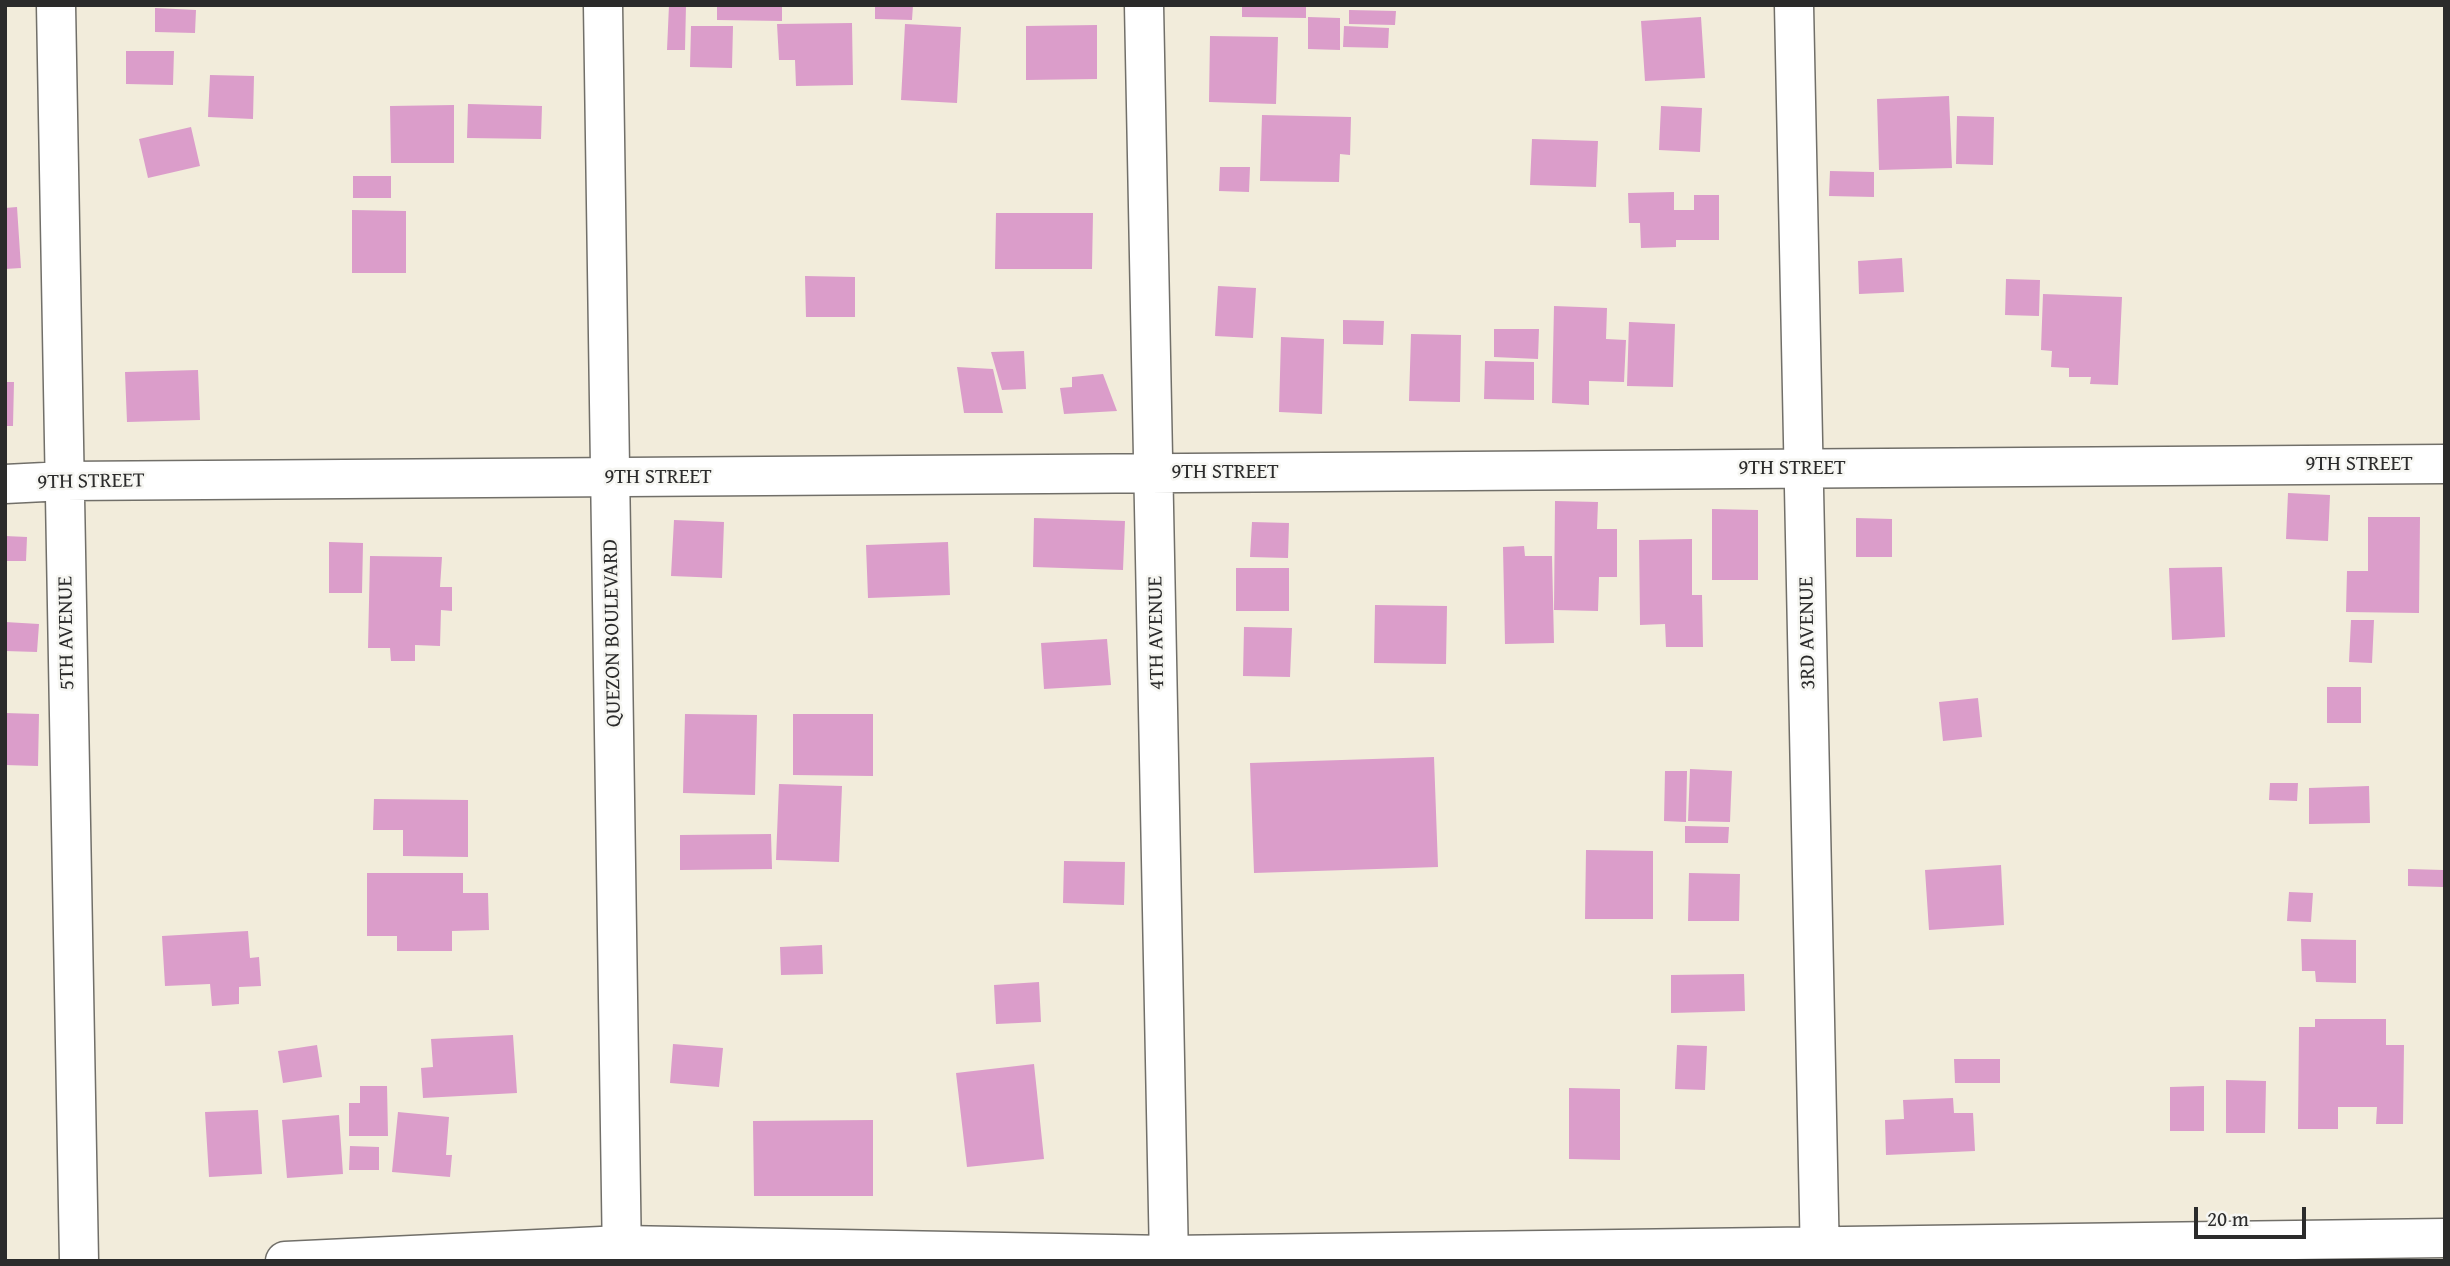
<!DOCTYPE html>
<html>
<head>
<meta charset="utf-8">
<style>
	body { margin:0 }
	#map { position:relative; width:2450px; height:1266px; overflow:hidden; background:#f2ecdb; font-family:"Gentium Book Plus",serif }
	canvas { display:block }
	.frame { position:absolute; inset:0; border:7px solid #2b2b2b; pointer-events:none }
	.scale { position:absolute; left:2194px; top:1207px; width:112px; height:32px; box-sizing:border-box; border:4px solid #2b2b2b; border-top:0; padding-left:9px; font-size:21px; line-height:24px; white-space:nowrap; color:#2b2b2b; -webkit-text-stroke:5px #f6f6f2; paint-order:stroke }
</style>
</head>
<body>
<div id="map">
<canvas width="2450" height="1266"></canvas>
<div class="frame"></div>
<div class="scale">20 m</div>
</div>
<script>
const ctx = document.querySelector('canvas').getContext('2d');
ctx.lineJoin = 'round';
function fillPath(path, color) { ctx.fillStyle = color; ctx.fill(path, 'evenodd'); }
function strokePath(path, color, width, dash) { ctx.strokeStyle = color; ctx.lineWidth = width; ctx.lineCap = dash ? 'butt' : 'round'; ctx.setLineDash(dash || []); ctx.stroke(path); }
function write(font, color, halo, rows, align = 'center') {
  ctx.font = font + ' "Gentium Book Plus",serif'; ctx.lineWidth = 5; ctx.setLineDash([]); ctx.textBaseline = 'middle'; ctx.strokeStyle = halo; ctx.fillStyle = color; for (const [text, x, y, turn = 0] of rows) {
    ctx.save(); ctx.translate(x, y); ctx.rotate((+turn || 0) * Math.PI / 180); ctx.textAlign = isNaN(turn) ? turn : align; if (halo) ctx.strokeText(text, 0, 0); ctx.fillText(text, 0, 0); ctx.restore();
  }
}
fillPath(new Path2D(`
	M669 5H686L685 50H667Z
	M717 5H782V21L717 20Z
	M875 5H913L912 20 875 19Z
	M1242 5H1306V18L1242 17Z
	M155 8 196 10 195 33 155 32Z
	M1349 10 1396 11 1395 25 1349 24Z
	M1308 17 1340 18V50L1308 49Z
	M1701 17 1705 78 1645 81 1641 21Z
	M852 23 853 85 796 86 795 60H779L777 24Z
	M905 24 961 27 957 103 901 100Z
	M1097 25V79L1026 80V26Z
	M691 26H733L732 68 690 67Z
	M1344 26 1389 28 1388 48 1343 47Z
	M1210 36 1278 37 1276 104 1209 102Z
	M126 51H174L173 85 126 84Z
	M210 75 254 76 253 119 208 117Z
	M1949 96 1952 168 1879 170 1877 99Z
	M468 104 542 106 541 139 467 138Z
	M454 105V163H391L390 106Z
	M1661 106 1702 108 1700 152 1659 150Z
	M1262 115 1351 117 1350 155 1340 154 1339 182 1260 181Z
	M1957 116 1994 117 1993 165 1956 164Z
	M191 127 200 166 148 178 139 139Z
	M1532 139 1598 141 1596 187 1530 185Z
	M1220 167H1250L1249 192 1219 191Z
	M1830 171 1874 172V197L1829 196Z
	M353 176H391V198H353Z
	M1674 192V210H1694V195H1719V240H1676V247L1641 248 1640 223H1629L1628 193Z
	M17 207 21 268 5 269V208Z
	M352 210 406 211V273H352Z
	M996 213H1093L1092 269H995Z
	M1902 258 1904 292 1859 294 1858 261Z
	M805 276 855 277V317H806Z
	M2006 279 2040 280 2039 316 2005 315Z
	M1218 286 1256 288 1253 338 1215 336Z
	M2043 294 2122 297 2118 385 2090 384 2091 377H2069V368L2051 367 2052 351 2041 350Z
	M1554 306 1607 308 1606 339 1626 340 1624 382 1589 381V405L1552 403Z
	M1343 320 1384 321 1383 345 1343 344Z
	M1629 322 1675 324 1673 387 1627 386Z
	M1494 329H1539L1538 359 1494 357Z
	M1411 334 1461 335 1460 402 1409 401Z
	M1281 337 1324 339 1322 414 1279 412Z
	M1024 351 1026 389 1002 390 991 352Z
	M1485 361 1534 362V400L1484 399Z
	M957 367 993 369 1003 413H964Z
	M198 370 200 420 127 422 125 372Z
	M1103 374 1117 411 1064 414 1060 388 1072 387V377Z
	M5 382H14L13 426H5Z
	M2288 493 2330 495 2328 541 2286 539Z
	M1555 501 1598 502 1597 529H1617V577H1599L1598 611 1554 610Z
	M1712 509 1758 510V580H1712Z
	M2368 517H2420L2419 613 2346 612 2347 571H2368Z
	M1034 518 1125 521 1123 570 1033 567Z
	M1856 518 1892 519V557H1856Z
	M674 520 724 522 722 578 671 576Z
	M1252 522 1289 523 1288 558 1250 557Z
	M5 536 27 537 26 561H5Z
	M1692 539V595H1702L1703 647H1666L1665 624 1640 625 1639 540Z
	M329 542 363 543 362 593H329Z
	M948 542 950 595 868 598 866 545Z
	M1524 546 1525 556H1552L1554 643 1505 644 1503 547Z
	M370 556 442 557 440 587H452V611L441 610 440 646 415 645V661H391L390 648H368Z
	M2222 567 2225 637 2172 640 2169 568Z
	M1236 568H1289V611H1236Z
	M1375 605 1447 606 1446 664 1374 663Z
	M2351 620H2374L2372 663 2349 662Z
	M5 622 39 624 37 652 5 651Z
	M1244 627 1292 628 1290 677 1243 676Z
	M1107 639 1111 685 1044 689 1041 643Z
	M2327 687H2361V723H2327Z
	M1978 698 1982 737 1943 741 1939 702Z
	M5 713 39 714 38 766 5 765Z
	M685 714 757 715 755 795 683 793Z
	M793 714H873V776L793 775Z
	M1434 757 1438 867 1254 873 1250 763Z
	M1690 769 1732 771 1730 822 1688 821Z
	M1665 771H1687L1686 822 1664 821Z
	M2270 783H2298L2297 801 2269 800Z
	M779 784 842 786 839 862 776 860Z
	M2369 786 2370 823 2309 824V788Z
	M374 799 468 800V857L403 856V830H373Z
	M1685 826 1729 827 1728 843H1685Z
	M771 834 772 869 680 870V835Z
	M1586 850 1653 851V919H1585Z
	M1064 861 1125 862 1124 905 1063 903Z
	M2001 865 2004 925 1929 930 1925 870Z
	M2408 869 2443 870V887L2408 886Z
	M367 873H463V893H488L489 930 452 931V951H397V936H367Z
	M1689 873 1740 874 1739 921H1688Z
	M2289 892 2313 893 2311 922 2287 921Z
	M248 931 250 958 259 957 261 986 239 987V1004L212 1006 210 984 165 986 162 936Z
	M2301 939 2356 940V983L2316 982 2315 971H2302Z
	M822 945 823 974 781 975 780 947Z
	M1744 974 1745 1011 1671 1013V975Z
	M1039 982 1041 1022 996 1024 994 985Z
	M2315 1019H2386V1045H2404L2403 1124H2376L2377 1107H2338V1129H2298L2299 1027H2315Z
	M513 1035 517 1093 423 1098 421 1068 433 1067 431 1039Z
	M673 1044 723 1048 719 1087 670 1083Z
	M317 1045 322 1077 283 1083 278 1051Z
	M1677 1045 1707 1046 1705 1090 1675 1089Z
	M1954 1059H2000V1083H1955Z
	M1034 1064 1044 1159 967 1167 956 1073Z
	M2226 1080 2266 1081 2265 1133H2226Z
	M360 1086H387L388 1136H349V1103H360Z
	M2204 1086V1131H2170V1087Z
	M1569 1088 1620 1089V1160L1569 1159Z
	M1953 1098 1954 1113H1973L1975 1151 1886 1155 1885 1120 1904 1119 1903 1100Z
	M258 1110 262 1174 209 1177 205 1112Z
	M398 1112 449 1117 446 1155H452L450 1177 392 1172Z
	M339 1115 343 1174 287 1178 282 1120Z
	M873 1120V1196H754L753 1121Z
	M350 1146 379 1147V1170H349Z`), '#db9dca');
const street = new Path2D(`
	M56 5 79 1261
	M1144 5 1169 1261
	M1794 5 1820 1261
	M5 484 65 481 2445 464
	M285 1261 622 1245 1168 1255 2445 1238`);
const highway = new Path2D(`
	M603 5 622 1261`);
strokePath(street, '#716f69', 41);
strokePath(highway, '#716f69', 41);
strokePath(street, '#fff', 38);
strokePath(highway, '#fff', 38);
write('21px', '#2b2b2b', '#f6f6f2', [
	["9TH STREET",2359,465],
	["9TH STREET",1792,469],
	["9TH STREET",1225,473],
	["9TH STREET",658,478],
	["9TH STREET",91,482,-1],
	["5TH AVENUE",67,633,-91],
	["QUEZON BOULEVARD",613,633,-91],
	["4TH AVENUE",1157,633,-91],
	["3RD AVENUE",1808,633,-91]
]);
</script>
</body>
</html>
